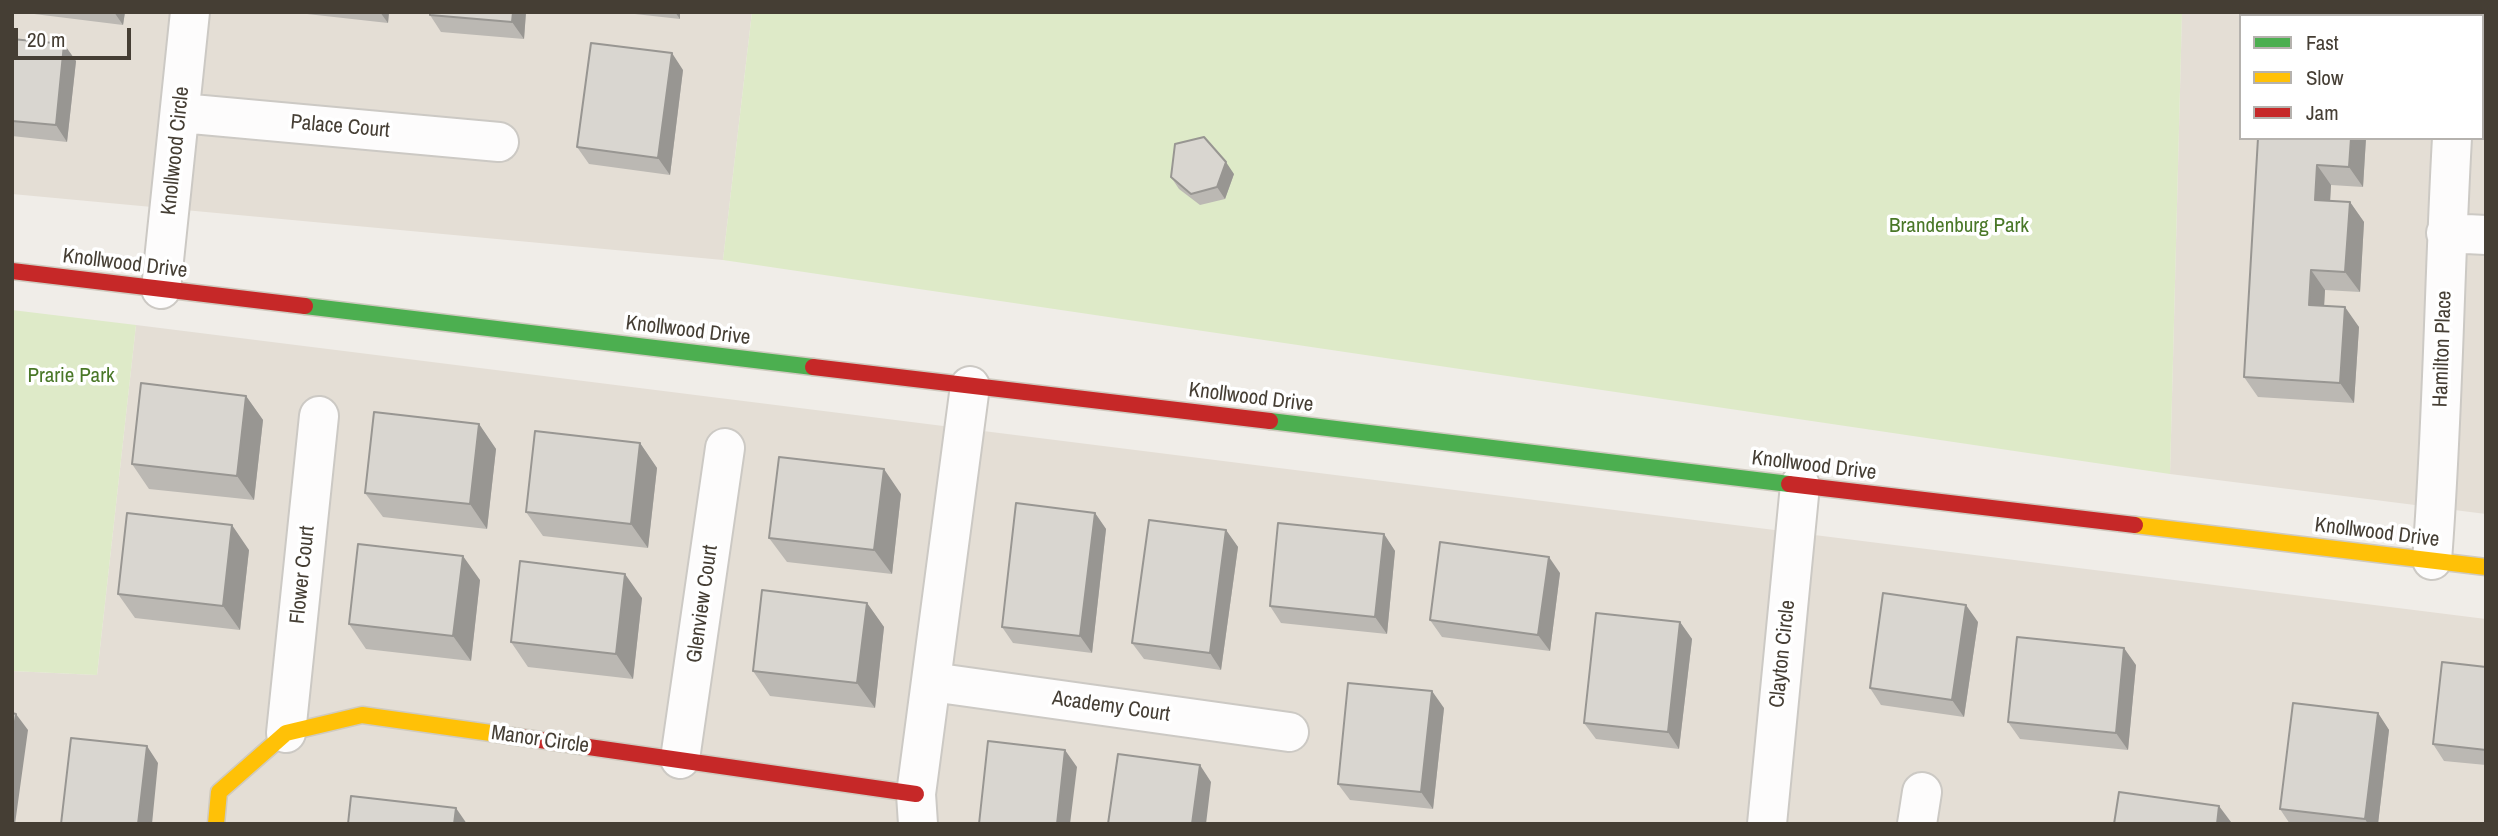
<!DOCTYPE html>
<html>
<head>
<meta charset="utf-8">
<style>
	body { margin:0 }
	#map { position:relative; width:2498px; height:836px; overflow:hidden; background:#f0ede8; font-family:"Archivo Narrow",sans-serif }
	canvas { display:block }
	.frame { position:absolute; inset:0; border:14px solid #453e34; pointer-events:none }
	.legend { position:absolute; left:2239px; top:14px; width:245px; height:126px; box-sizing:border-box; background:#fff; border:2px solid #b5b2ae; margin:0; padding:9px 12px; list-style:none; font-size:21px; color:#453e34 }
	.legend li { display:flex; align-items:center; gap:14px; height:35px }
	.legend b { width:35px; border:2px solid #b5b2ae }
	.scale { position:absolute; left:14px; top:28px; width:117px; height:32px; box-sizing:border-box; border:4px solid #453e34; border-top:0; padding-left:9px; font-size:21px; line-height:24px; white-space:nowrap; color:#453e34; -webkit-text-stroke:5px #fff; paint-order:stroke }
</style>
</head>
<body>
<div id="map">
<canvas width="2498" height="836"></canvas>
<div class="frame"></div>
<ul class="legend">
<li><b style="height:9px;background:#4caf50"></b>Fast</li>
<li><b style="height:9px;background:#ffc107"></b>Slow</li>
<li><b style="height:9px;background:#c62828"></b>Jam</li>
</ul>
<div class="scale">20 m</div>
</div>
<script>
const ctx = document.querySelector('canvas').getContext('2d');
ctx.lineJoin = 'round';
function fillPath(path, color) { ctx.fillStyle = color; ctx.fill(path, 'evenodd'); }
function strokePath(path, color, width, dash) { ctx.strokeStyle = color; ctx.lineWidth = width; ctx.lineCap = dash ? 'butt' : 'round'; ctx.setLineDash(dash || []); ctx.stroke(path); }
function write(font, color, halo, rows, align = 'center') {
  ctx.font = font + ' "Archivo Narrow",sans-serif'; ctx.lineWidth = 7; ctx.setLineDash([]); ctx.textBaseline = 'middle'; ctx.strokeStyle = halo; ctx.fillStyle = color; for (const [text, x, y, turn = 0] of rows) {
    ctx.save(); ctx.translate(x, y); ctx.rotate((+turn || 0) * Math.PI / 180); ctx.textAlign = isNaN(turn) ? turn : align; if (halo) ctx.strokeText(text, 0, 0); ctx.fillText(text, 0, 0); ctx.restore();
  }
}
fillPath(new Path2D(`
	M12 12H752L723 260 12 194Z
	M2182 12H2486V514L2170 474ZM2241 16H2482V138H2241Z
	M136 325 2486 619V824H12V671L97 675Z`), '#e4ded5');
fillPath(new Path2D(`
	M752 12H2182L2170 474 723 260Z
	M12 310 136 325 97 675 12 671Z`), '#deeac8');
const street = new Path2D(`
	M2460 16V12
	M181 113 499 142
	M2446 233 2486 235
	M161 289 190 12
	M2432 560C2443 420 2444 279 2452 138
	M932 682 1289 732
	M286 733 319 416
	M680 759 725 448
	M918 824 916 794 970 386
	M1767 824 1800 485
	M1917 824 1922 792`);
const fast = new Path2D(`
	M305 306 813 367
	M1270 421 1789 484`);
const slow = new Path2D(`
	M2135 525 2486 567
	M216 824 219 792 286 733 362 715 498 734`);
const jam = new Path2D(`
	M12 271 305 306
	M813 367 1270 421
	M1789 484 2135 525
	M498 734 916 794`);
strokePath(street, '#ccc9c4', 42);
strokePath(fast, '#cfcabf', 19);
strokePath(slow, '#cfcabf', 19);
strokePath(jam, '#cfcabf', 19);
strokePath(street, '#fdfcfc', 38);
strokePath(fast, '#4caf50', 16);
strokePath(slow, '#ffc107', 16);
strokePath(jam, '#c62828', 16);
fillPath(new Path2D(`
	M18 12H125L123 25Z
	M289 12H389L388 23Z
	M430 12H526L524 39 441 32 430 15Z
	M617 12H680V19Z
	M12 39 76 61 67 142 12 136Z
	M683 70 670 175 589 164 577 147Z
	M2258 138H2366L2363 187 2331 185 2330 201 2350 202 2364 222 2360 292 2325 290 2324 305 2359 327 2354 403 2258 397 2244 377Z
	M1234 174 1225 199 1200 205 1179 189 1171 177Z
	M246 396 263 420 254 500 149 489 132 464Z
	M479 424 496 449 487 529 383 517 365 493Z
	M640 443 657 468 648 548 543 536 526 512Z
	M901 494 892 574 787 562 769 538Z
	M1095 513 1106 529 1092 653 1013 643 1002 627Z
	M1226 530 1238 547 1221 670 1144 659 1132 643Z
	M1384 534 1395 551 1387 634 1281 623 1270 606Z
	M249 550 240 630 135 618 118 594Z
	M1560 573 1550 651 1442 637 1430 620Z
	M480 580 471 661 366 649 349 624Z
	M642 598 633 679 528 667 511 642Z
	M867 603 884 627 875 708 770 696 753 671Z
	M1680 622 1692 639 1679 749 1596 739 1584 723Z
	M1978 622 1964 717 1881 705 1870 688Z
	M2136 665 2128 750 2020 739 2008 722Z
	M2486 667V765L2444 761 2433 744Z
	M1444 708 1433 809 1350 800 1338 784Z
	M2378 713 2389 730 2378 824H2290L2280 809Z`), '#bbb8b3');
fillPath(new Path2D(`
	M114 12H125L123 25Z
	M380 12H389L388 23Z
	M513 12H526L524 39 512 22Z
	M675 12H680V19Z
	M2357 12H2372V16H2357Z
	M64 44 76 61 67 142 56 125Z
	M672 53 683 70 670 175 658 158Z
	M2351 138H2366L2363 187 2349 167Z
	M1226 162 1234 174 1225 199 1217 187Z
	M2317 165 2331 185 2329 220 2315 200Z
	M2350 202 2364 222 2360 292 2345 272Z
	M2311 270 2325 290 2323 325 2309 305Z
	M2345 307 2359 327 2354 403 2340 383Z
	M246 396 263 420 254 500 237 476Z
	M479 424 496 449 487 529 470 504Z
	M640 443 657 468 648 548 631 524Z
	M884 469 901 494 892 574 874 550Z
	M1095 513 1106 529 1092 653 1080 636Z
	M232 525 249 550 240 630 223 606Z
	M1226 530 1238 547 1221 670 1210 653Z
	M1384 534 1395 551 1387 634 1375 617Z
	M463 556 480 580 471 661 453 636Z
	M1549 557 1560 573 1550 651 1538 635Z
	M625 574 642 598 633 679 616 654Z
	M867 603 884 627 875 708 857 683Z
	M1966 605 1978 622 1964 717 1952 700Z
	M1680 622 1692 639 1679 749 1668 732Z
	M2124 648 2136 665 2128 750 2116 733Z
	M1432 691 1444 708 1433 809 1421 792Z
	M2378 713 2389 730 2378 824H2368L2365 819Z
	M16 714 28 730 15 824H12V743Z
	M147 746 158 763 152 824H138Z
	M1065 750 1077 767 1070 824H1057Z
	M1200 765 1211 782 1206 824H1192Z
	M2219 806 2231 822V824H2217Z
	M456 808 467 824H454Z`), '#989692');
const building = new Path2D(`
	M430 12H513L512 22 430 15Z
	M2261 12H2357V16H2261Z
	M12 39 64 44 56 125 12 121Z
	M591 43 672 53 658 158 577 147Z
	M1204 137 1226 162 1217 187 1191 194 1171 177 1175 144Z
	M2258 138H2351L2349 167 2317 165 2315 200 2350 202 2345 272 2311 270 2309 305 2345 307 2340 383 2244 377Z
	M141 383 246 396 237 476 132 464Z
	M374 412 479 424 470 504 365 493Z
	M535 431 640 443 631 524 526 512Z
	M779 457 884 469 874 550 769 538Z
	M1016 503 1095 513 1080 636 1002 627Z
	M127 513 232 525 223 606 118 594Z
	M1149 520 1226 530 1210 653 1132 643Z
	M1278 523 1384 534 1375 617 1270 606Z
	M1440 542 1549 557 1538 635 1430 620Z
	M358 544 463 556 453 636 349 624Z
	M520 561 625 574 616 654 511 642Z
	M762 590 867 603 857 683 753 671Z
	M1883 593 1966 605 1952 700 1870 688Z
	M1596 613 1680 622 1668 732 1584 723Z
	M2017 637 2124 648 2116 733 2008 722Z
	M2442 662 2486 667V750L2433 744Z
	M1348 683 1432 691 1421 792 1338 784Z
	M2293 703 2378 713 2365 819 2280 809Z
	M12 713 16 714 12 743Z
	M71 738 147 746 138 824H61Z
	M988 741 1065 750 1057 824H979Z
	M1118 754 1200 765 1192 824H1108Z
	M2119 792 2219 806 2217 824H2114Z
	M351 796 456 808 454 824H348Z`);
fillPath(building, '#d9d6d0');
strokePath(building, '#989692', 2);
write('21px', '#453e34', '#fff', [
	["Palace Court",340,127,5],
	["Knollwood Circle",176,151,-84],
	["Knollwood Drive",125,264,7],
	["Knollwood Drive",688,331,7],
	["Hamilton Place",2443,349,-88],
	["Knollwood Drive",1251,398,7],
	["Knollwood Drive",1814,466,7],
	["Knollwood Drive",2377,533,7],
	["Flower Court",303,575,-84],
	["Glenview Court",703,604,-82],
	["Clayton Circle",1783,654,-84],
	["Academy Court",1111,707,8],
	["Manor Circle",540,740,8]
]);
write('21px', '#497727', '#fff', [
	["Brandenburg Park",1959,226],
	["Prarie Park",71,376]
]);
</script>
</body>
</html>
